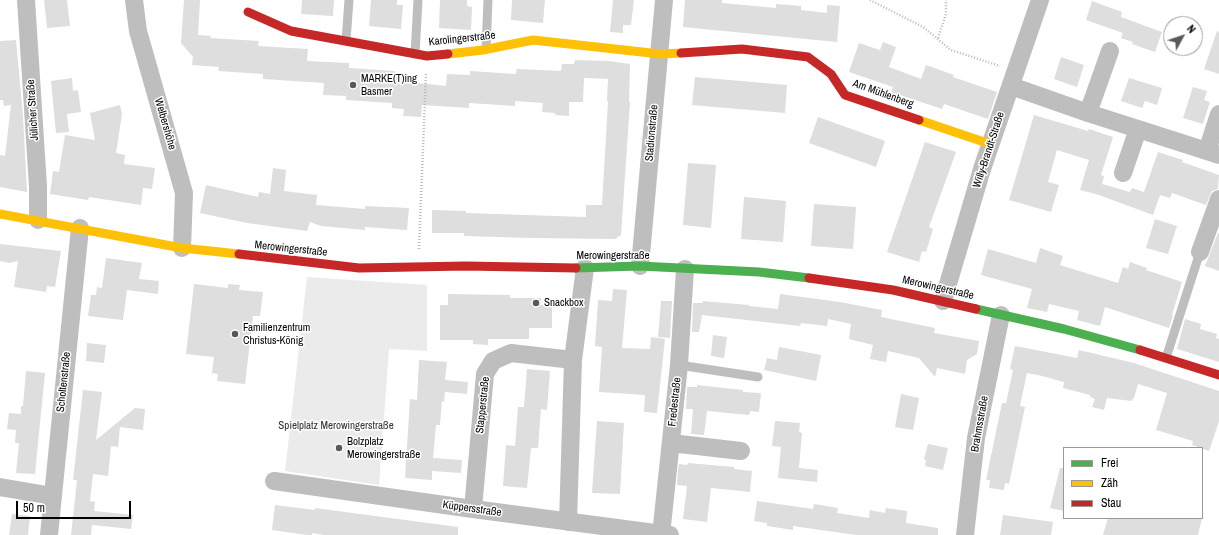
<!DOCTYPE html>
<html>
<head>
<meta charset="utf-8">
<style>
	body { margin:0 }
	#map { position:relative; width:1219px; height:535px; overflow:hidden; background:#fff; font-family:"Archivo Narrow",sans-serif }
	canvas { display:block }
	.legend { position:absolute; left:1063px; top:447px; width:140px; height:72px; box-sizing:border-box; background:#fff; border:1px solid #999; margin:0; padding:5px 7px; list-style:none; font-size:12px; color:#000 }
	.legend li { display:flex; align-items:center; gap:8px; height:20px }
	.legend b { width:20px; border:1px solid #999 }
	.north { position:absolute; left:1163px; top:16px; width:40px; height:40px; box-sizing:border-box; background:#fff; border:1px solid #999; border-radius:50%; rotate:50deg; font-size:11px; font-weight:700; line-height:16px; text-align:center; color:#000 }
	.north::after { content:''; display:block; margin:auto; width:14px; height:18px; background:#595959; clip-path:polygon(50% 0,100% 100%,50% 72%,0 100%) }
	.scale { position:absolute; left:16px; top:501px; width:115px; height:18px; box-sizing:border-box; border:2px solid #000; border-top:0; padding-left:5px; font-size:12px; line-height:14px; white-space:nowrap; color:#000; -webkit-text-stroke:3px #fff; paint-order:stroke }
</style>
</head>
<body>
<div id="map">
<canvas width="1219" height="535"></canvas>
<ul class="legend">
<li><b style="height:5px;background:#4caf50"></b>Frei</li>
<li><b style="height:5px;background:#ffc107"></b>Zäh</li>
<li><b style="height:5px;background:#c62828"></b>Stau</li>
</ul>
<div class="north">N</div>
<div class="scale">50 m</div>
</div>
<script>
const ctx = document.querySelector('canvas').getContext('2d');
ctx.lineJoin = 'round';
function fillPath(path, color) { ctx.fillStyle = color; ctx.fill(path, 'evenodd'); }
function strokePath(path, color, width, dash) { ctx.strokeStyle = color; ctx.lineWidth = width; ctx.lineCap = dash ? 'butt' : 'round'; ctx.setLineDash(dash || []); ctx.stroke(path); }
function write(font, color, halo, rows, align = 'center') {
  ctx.font = font + ' "Archivo Narrow",sans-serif'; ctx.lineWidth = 3; ctx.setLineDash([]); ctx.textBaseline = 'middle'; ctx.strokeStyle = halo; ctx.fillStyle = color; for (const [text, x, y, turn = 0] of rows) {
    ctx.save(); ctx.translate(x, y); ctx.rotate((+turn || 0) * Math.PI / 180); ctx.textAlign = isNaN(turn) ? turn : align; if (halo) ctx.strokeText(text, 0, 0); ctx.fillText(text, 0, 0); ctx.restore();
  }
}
fillPath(new Path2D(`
	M307 277 427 285V351L389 349 379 485 285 471Z`), '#ebebeb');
fillPath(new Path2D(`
	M44 0H67L70 26 47 28Z
	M184 0H200L198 35 211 36 210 38 259 41 258 46 308 49 307 61 349 63V68L395 71V75L417 77V83L446 86 447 74 470 75V71L516 74 517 69 561 71 562 64H574L575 60 609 61 630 64 629 102H630L621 235 615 239 530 238 464 236V233H432V210L466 211V213L586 217V205H602L608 101H607L608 79 584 78 583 102H569V116L555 115V113L542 112 543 103 515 101V106L469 103V108L422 105 421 117 403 116 404 109 392 108V103L346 100V96L323 95 324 83 263 79V74L218 71 219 67 192 65 193 57 181 43Z
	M302 0H334L333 16 301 14Z
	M371 0H397V5H403L401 29 369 26Z
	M440 0H467V6L472 7 471 30 439 28Z
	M512 0H545L543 23 511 20Z
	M613 0H634L631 25H623V33L610 32Z
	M685 0H722V3L776 8V4L801 6V10L827 13V5L840 6 837 42 683 27Z
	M1092 1 1122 12 1121 17 1162 32 1155 52 1132 44 1133 42 1121 38 1123 33 1086 20Z
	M1217 31 1219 32V74L1204 69Z
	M16 40 23 116 27 192 0 187V155L5 156 11 105 4 106 3 100H0V41Z
	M883 42 896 47 889 67 921 79 926 65 954 75 953 77 997 92 988 119 944 104 942 109 891 92 893 87 849 72 859 43 880 50Z
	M1061 57 1084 65 1077 87 1054 79Z
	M695 77 787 85 785 113 692 105Z
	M72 78 73 91 78 90 81 112 67 114 69 132 56 133 51 81Z
	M1129 78 1162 88 1157 105 1145 101 1142 108 1121 101Z
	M1193 87 1207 91 1204 100 1210 102 1203 124 1183 118Z
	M120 105 122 114 116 153 125 155 124 164 155 168 152 189 143 188 141 205 89 197 88 200 50 194 53 171 59 172 65 135 95 140 90 113Z
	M1034 115 1088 131 1089 129 1113 137 1101 175 1104 176 1102 184 1130 192 1132 188 1144 192 1158 152 1183 160 1182 162 1219 175 1218 189 1212 191 1206 205 1172 193 1170 198 1160 195 1153 215 1099 195 1080 190 1089 160 1057 150 1048 182 1059 185 1051 212 1009 200Z
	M818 117 885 141 876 167 809 143Z
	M925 142 956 152 929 227 933 229 926 252 922 251 919 262 887 252Z
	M688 163 716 165 711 228 683 225Z
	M273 168 286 170 284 191 317 195 316 205 365 209V206L409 208 407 230 365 227V230L321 226 310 222 307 231 247 223 200 213 206 185 258 197 259 192 270 194Z
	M744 197 786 201 783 242 741 239Z
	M814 204 856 207 853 249 811 246Z
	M1155 219 1177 226 1168 254 1146 248Z
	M1218 233H1219V271L1205 266Z
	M0 244 61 251 55 287 47 286 46 292 14 287 18 261 9 263 0 261Z
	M1040 248 1063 256 1060 265 1118 283 1123 267 1128 269 1130 262 1147 268 1146 270 1182 282 1172 315H1173L1169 328 1105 307 1100 326 1077 320 1079 311 1049 304 1047 312 1027 308 1032 289 981 275 988 249 1036 263Z
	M106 258 142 263 139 279 159 281 158 294 127 290 123 320 88 316 91 295H96L97 287 102 288Z
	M194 284 228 288V284L240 285 239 290 263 292 260 316H253L245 384 217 381 218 374 212 373 214 357 186 354Z
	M613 289 627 290 622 348 650 349 651 337 665 339 657 413 644 412 645 395 599 392 602 347 595 346 598 300 612 301Z
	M448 294 510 295V298H541V305H552V328H529V339H488V345L473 344V340H440V305H448Z
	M780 294 840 302 882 310 881 317 935 328 934 333 979 341 977 354 967 360 965 374 937 368 935 377 919 358 888 351 886 362 870 359 873 345 849 339 851 324 828 319 827 326 801 323 800 326 702 315 699 332H692L693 303H703V301L749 305V306L778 309Z
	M661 301H672L670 338 658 337Z
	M1185 319 1201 324 1200 329 1217 334 1216 338 1219 339V362L1177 349Z
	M713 335 727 337 724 358 711 356Z
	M87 343 106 345 104 363 86 361Z
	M1015 346 1077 358 1079 350 1134 363 1219 391V421L1209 451 1192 445 1193 441 1156 430 1167 393 1138 384 1134 398H1133L1132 401 1107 398 1104 410 1092 407 1095 399 1090 397V395L1063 388 1064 382 1042 376 1027 373 1020 406 1025 407 1009 484 1005 483 1004 490 989 488 990 480H986L1002 403H1006L1013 370 1010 369Z
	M779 347 821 355 816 381 764 370 767 358 777 360Z
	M419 360 447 362 445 380 468 382 467 394 445 392 444 402 442 401 440 425H436L433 458 462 460 461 473 432 471V480L405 478 410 399 417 400Z
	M527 369 550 371 547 410 541 409 538 448H531L527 488 503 486 506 445 515 446 518 407H524Z
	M26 371 45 373 35 474 16 473 19 443H15L16 430 7 429 9 413 21 414V406H23Z
	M697 385 743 390V392L761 393 759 412 750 411 749 415 707 411 704 435 691 434 693 409H686L687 387H697Z
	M83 390 102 392 96 440 135 408 145 409 143 430 120 427 118 447 111 446 108 476 93 474 90 501 95 502 94 511 133 515 131 529 92 525 91 535H71L77 480H73Z
	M901 394 919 398 913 430 895 427Z
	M597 421 624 423 620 494 592 493Z
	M775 421 800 423 799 432 802 433 799 468 818 470 817 482 778 478 781 447 772 446Z
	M928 444 948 448 943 470 925 466 926 460 924 459Z
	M688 463 734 467V469L752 471 750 492 711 488 707 522 683 519 687 486 677 485 678 469 679 464 687 465Z
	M1060 468H1064V511L1050 508Z
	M757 501 813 509 814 504 838 508 837 513 869 518 870 510 885 513 886 508 907 511 906 523 938 528V535H856L793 526V530L767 526V523L754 521Z
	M275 505 315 510V508L458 527V535H324L312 533V535H307L272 530Z
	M12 514 30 516 28 535H9Z
	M1003 515 1053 522 1051 535H1000Z
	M1108 518H1202L1198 535H1103Z`), '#dedede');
strokePath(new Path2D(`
	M870 0 923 27 951 50 1000 66
	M938 38 946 14V0
	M419 249 426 74`), '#b9b9b9', 2.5, [1, 2]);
strokePath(new Path2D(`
	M346 41 349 0
	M486 49 488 0
	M415 54 418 0
	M1166 358 1200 252
	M679 365 758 377`), '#bebebe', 9);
strokePath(new Path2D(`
	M26 0 38 186V220
	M134 0 138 31 184 193 182 248
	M1011 86 1088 113 1219 155
	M1088 113 1110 51
	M1207 151 1219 114
	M1123 173 1138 129
	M1200 252 1219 199
	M640 266 664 0
	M943 301 982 169 1040 0
	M671 443 741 451
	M274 481 473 509 670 535
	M0 487 53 496
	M473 509 485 374 493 361 511 353 573 360
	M568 522 573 360 585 268
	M49 535 80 228
	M661 535 679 365 685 269
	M965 535 976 438 1001 315`), '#bebebe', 18);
strokePath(new Path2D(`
	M576 268 640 266 759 272 809 278
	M976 309 1064 329 1140 350`), '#4caf50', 9);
strokePath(new Path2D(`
	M448 54 483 50 533 40 660 54 681 53
	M919 120 990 144
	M0 214 182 248 239 254`), '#ffc107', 9);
strokePath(new Path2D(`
	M248 12 291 31 427 56 448 54
	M681 53 742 49 808 57 831 74 845 95 919 120
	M239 254 359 268 466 266 576 268
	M809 278 893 290 976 309
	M1140 350 1219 375`), '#c62828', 9);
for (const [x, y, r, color] of [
	[353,85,4,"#595959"],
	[536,303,4,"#595959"],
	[235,334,4,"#595959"],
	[339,448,4,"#595959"]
]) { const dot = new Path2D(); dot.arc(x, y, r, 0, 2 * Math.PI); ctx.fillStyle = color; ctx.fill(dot); strokePath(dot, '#fff', 1.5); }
write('11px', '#000', '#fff', [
	["Karolingerstraße",462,39,-6],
	["Am Mühlenberg",883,94,20],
	["Jülicher Straße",33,110,-94],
	["Welbershöhe",165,124,74],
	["Stadionstraße",652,133,-85],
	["Willy-Brandt-Straße",989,150,-72],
	["Merowingerstraße",291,249,6],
	["Merowingerstraße",613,256],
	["Merowingerstraße",938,288,13],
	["Scholtenstraße",64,382,-84],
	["Fredestraße",675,402,-84],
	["Stapperstraße",483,405,-84],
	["Brahmsstraße",980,424,-80],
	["Küppersstraße",472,509,8]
]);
write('11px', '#000', '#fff', [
	["MARKE(T)ing",361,79],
	["Basmer",361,92],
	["Snackbox",544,303],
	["Familienzentrum",243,328],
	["Christus-König",243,341],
	["Bolzplatz",347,442],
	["Merowingerstraße",347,455]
], 'left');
write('11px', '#313131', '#fff', [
	["Spielplatz Merowingerstraße",336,426]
]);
</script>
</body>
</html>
